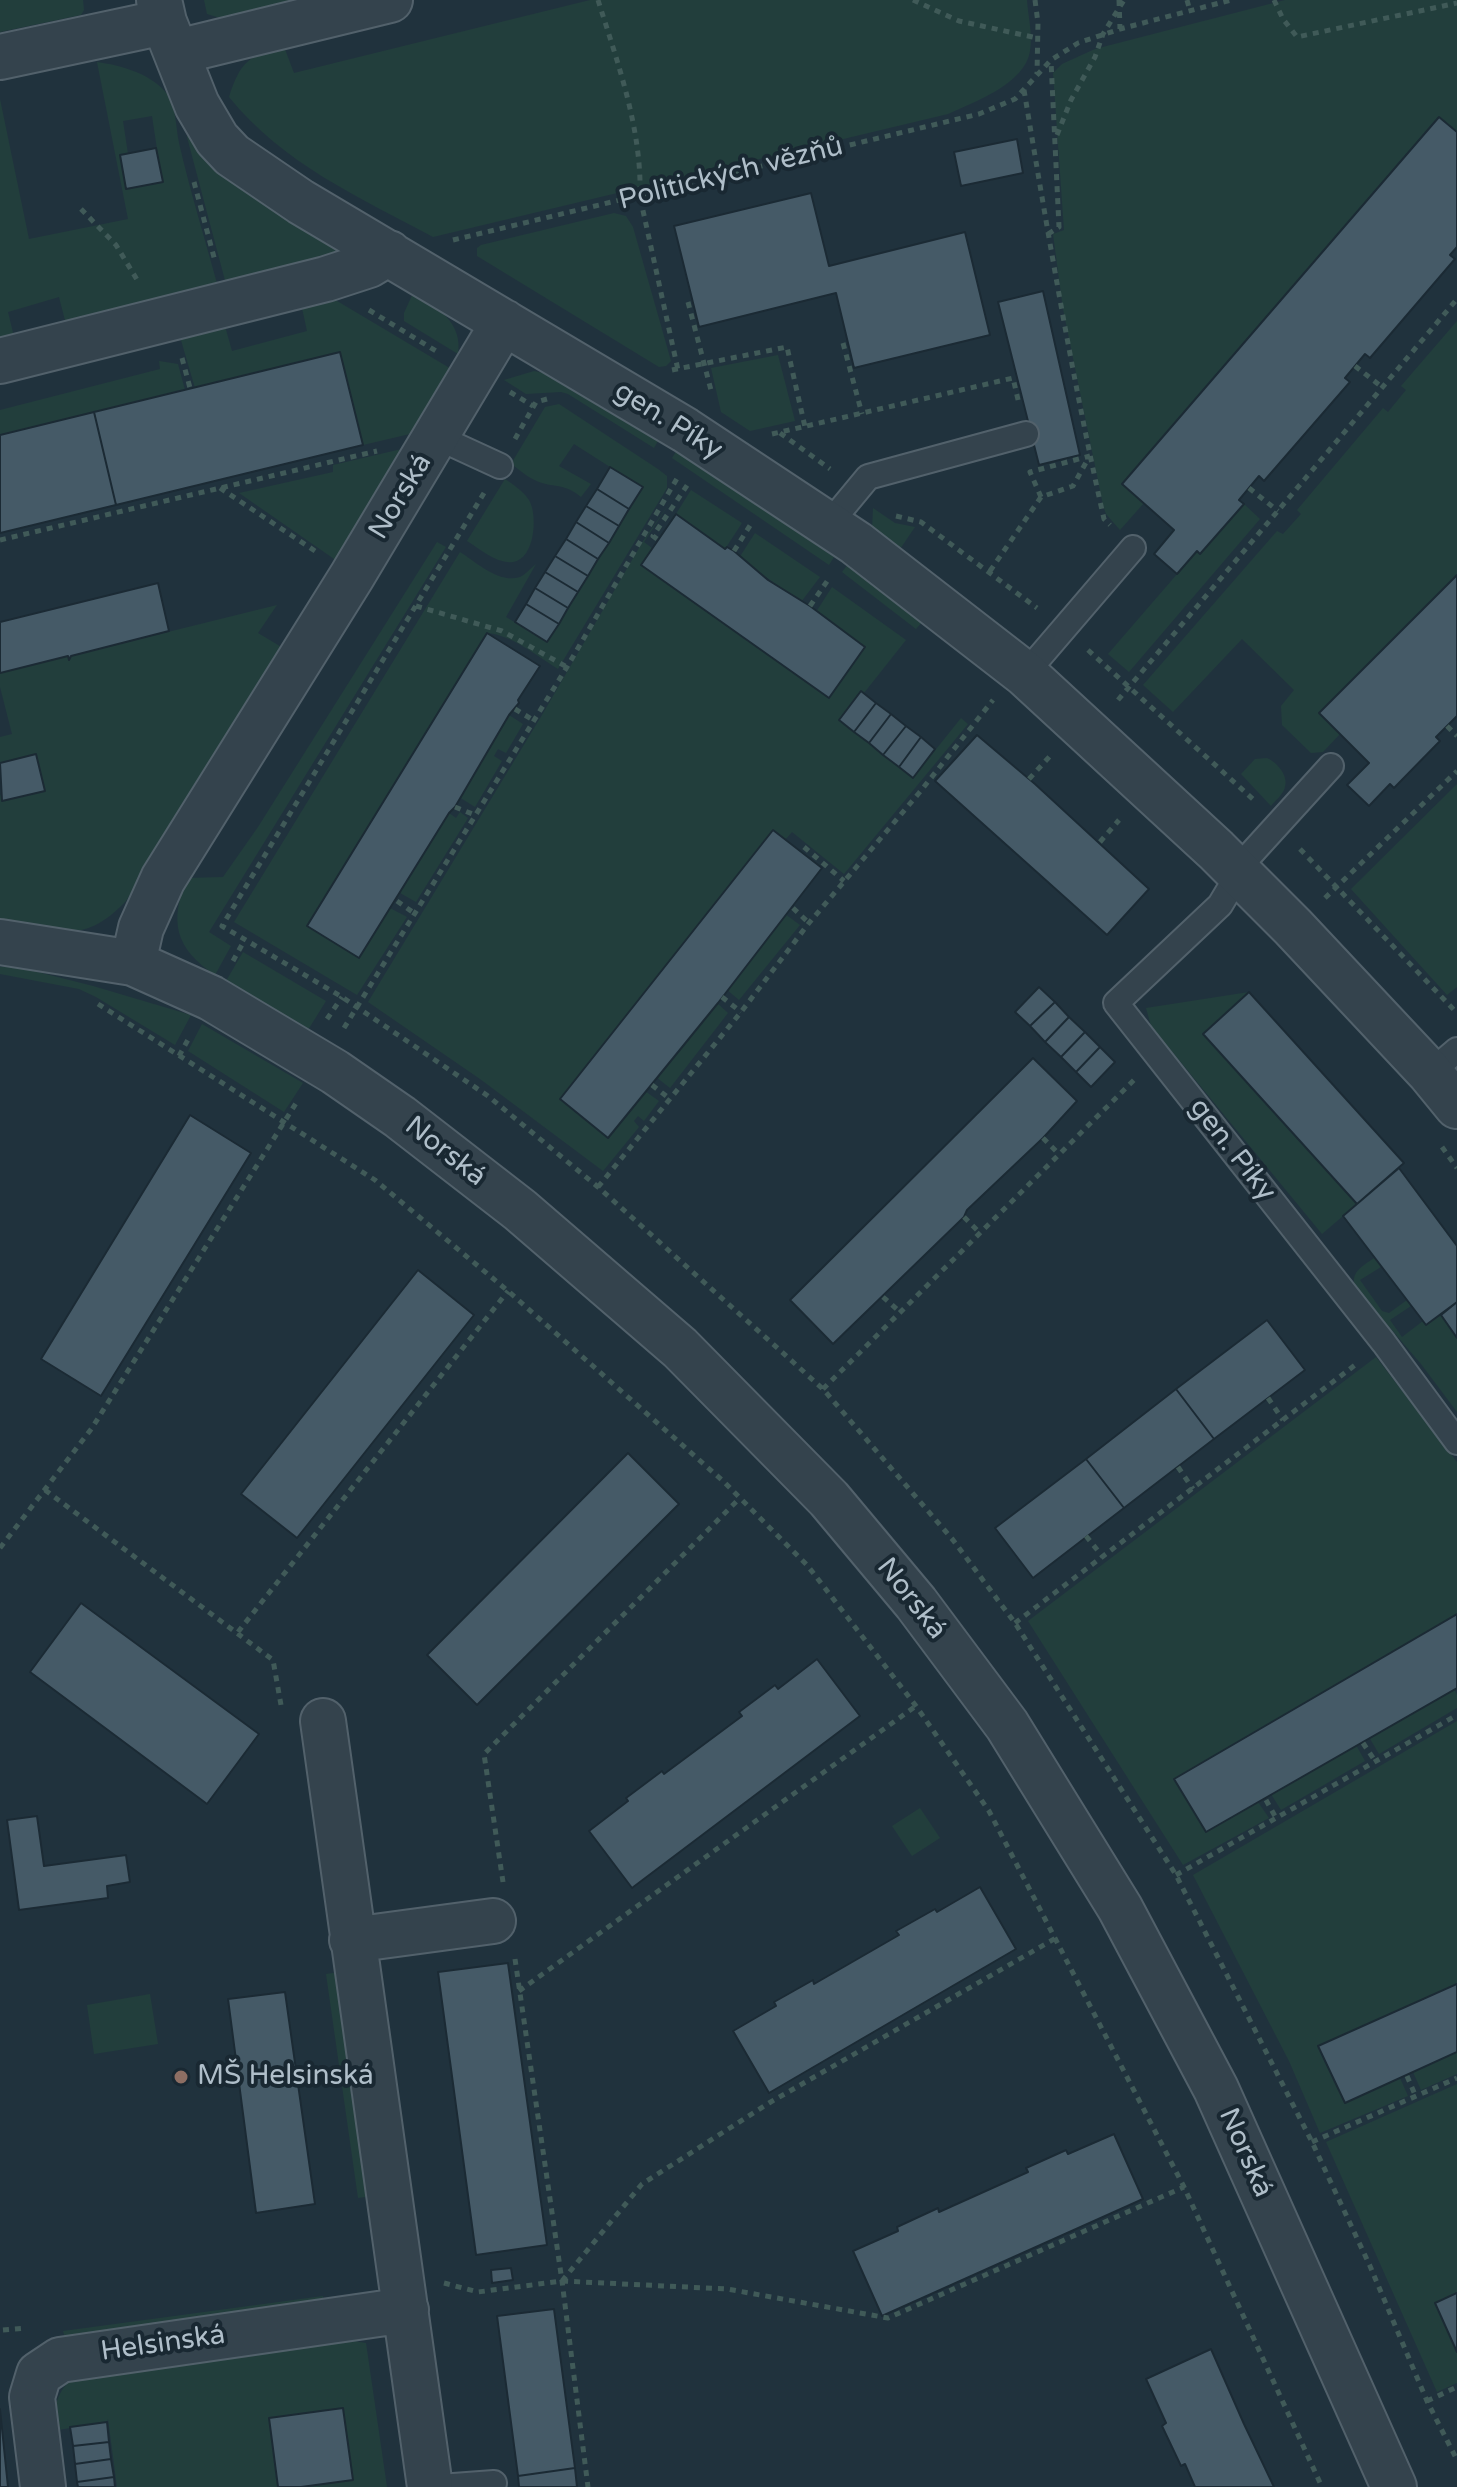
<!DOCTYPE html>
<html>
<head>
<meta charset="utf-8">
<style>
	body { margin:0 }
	canvas { display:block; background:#20323d }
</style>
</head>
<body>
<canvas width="1457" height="2487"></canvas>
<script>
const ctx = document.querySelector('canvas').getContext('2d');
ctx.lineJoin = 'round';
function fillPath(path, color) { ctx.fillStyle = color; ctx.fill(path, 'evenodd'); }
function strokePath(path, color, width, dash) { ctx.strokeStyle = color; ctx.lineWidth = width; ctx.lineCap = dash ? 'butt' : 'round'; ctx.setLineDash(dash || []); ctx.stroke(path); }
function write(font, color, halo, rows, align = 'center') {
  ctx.font = font + ' "Varela Round",sans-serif'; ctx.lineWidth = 8; ctx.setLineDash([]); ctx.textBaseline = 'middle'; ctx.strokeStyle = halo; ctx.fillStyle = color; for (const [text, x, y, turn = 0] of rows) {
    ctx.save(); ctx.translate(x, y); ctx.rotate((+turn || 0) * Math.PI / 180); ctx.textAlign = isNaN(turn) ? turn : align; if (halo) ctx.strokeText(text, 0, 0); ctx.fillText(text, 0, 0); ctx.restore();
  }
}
fillPath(new Path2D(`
	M0 0H83L84 10 81 15 0 32Z
	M204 0H292L220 18 207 14Z
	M590 0H1027C1028 16 1033 35 1030 51 1025 84 974 102 948 114L433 237C359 197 283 164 229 97 240 62 249 56 283 44L294 73Z
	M1285 0H1457V132L1438 117 1122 484 1144 503 1120 530 1106 514 1103 505 1063 309 1053 234 1064 230 1053 73 1062 64 1095 49Z
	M97 62C120 65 153 74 168 95 176 107 176 129 179 143 190 191 205 239 218 287L147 300 67 328 59 297 8 312 15 341 0 344V99L29 239 128 219ZM152 116 162 182 126 189 120 155 128 154 123 121Z
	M191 130 347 251 227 288 187 137Z
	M614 213 626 216 633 227 671 361 666 366 659 367 477 256V248L481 245Z
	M414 291C437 308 463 322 458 354L404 321V313Z
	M322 292 453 370 414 433 363 445 340 352 195 388 178 330 223 319 232 351 307 331 300 299Z
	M1457 321V575L1320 713 1340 734 1323 752 1311 753 1282 725 1281 706 1294 690 1242 639 1173 712 1143 685 1277 531 1283 534 1301 514 1297 510 1383 408 1388 412 1406 390 1401 386Z
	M778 355 795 421 750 431 721 412 711 368Z
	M159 361 178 364 185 390 0 435V410L160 369Z
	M534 371 553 375 659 439 654 448 568 394 561 392 526 394 504 380Z
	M559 404 658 469 667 476V488L558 669C537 656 512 635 487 633L307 925 359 958 390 908 407 917 357 995 234 922 460 552C476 562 499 584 520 577 525 575 531 568 536 564L506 617 547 642 643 488 574 444 559 466 591 484 581 497C564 483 556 488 539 482 528 478 520 470 511 464L545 407Z
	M406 448 337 561 239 493 333 472V465Z
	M677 450 834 557 829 565 672 458Z
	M505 479C514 485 523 491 529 500 538 515 535 559 513 562 497 564 480 549 467 541Z
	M691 490 742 523 725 549 676 514Z
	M671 501 644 542 652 548 641 565 828 698 816 612 832 587 906 640 864 693 860 691 839 720 913 778 961 718 968 724 844 874 792 832 785 840 773 830 560 1099 608 1137 645 1091 659 1101 644 1121 638 1116 634 1121 639 1127 603 1171 480 1079 368 1002 542 715 643 541Z
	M1244 504 1260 519 1129 672 1108 654 1197 551 1201 553Z
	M873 508 895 523 915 527 896 555 872 530Z
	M755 533 820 577 801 602 739 558Z
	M437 542 446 547 209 932 231 946 215 975C175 948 169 922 187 878L223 877 258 827Z
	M848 564 923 621 916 629 842 572Z
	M277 605 258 633 283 648 126 901C83 947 55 930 0 921V794L2 800 36 755 0 763V737L12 734 0 687V673L68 656 69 660 71 656Z
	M509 715 523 724 506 753 498 749 494 756 502 761 475 807 459 797Z
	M1267 758C1278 763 1290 777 1284 790 1281 796 1275 801 1271 806L1241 774 1255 759Z
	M1457 784V987L1447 995 1351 889Z
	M460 812 468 818 416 902 400 893 449 813 456 818Z
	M785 914 800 925 739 1000 726 989Z
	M243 952 326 1001 308 1030 226 981Z
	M14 966 93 986 191 1015 175 1045 96 997 79 989 0 974V967Z
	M1249 992 1203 1034 1357 1204 1322 1234 1151 1026 1146 1008Z
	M716 1002 728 1013 670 1088 656 1077Z
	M202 1024 303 1083 284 1112 188 1051Z
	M1374 1258 1381 1267 1360 1280 1382 1311 1389 1313 1407 1300 1411 1306 1390 1320 1402 1337 1423 1321 1426 1325 1441 1315 1457 1338V1412L1421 1364 1355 1287C1350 1272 1363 1266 1374 1258Z
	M1376 1357 1457 1462V1614L1175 1779 1206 1832 1258 1802 1269 1818 1183 1865 1028 1621Z
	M1454 1688 1457 1695V1708L1379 1754 1369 1737Z
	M1457 1721V1984L1318 2047 1345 2103 1400 2078 1408 2096 1320 2133 1289 2061 1193 1875Z
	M1356 1745 1365 1761 1281 1810 1271 1794Z
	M920 1808 940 1838 912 1856 892 1826Z
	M340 1972 372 2196 358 2198 326 1974Z
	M150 1994 158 2044 94 2054 87 2005Z
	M1457 2052V2074L1421 2090 1413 2072Z
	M1457 2084V2383L1437 2392 1326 2142Z
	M323 2296 324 2304 65 2338 63 2331Z
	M348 2340 366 2343 387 2487H117L108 2419 107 2422 52 2431C54 2409 56 2390 75 2377Z`), '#223e3c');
const building = new Path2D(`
	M1439 117 1457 132V247L1450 255 1455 259 1370 358 1365 354 1345 378 1350 382 1264 481 1259 476 1239 500 1244 504 1200 554 1197 551 1177 574 1154 554 1174 530 1122 484Z
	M1017 139 1023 173 961 186 954 152Z
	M156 148 163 182 126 189 120 155Z
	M811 193 829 266 965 232 990 335 854 368 836 293 699 327 674 226Z
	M1043 291 1080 455 1039 465 998 302Z
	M340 352 363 445 116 505 94 412Z
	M94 412 116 505 0 533V435Z
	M610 467 643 487 629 509 597 489Z
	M597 489 629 509 619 526 586 506Z
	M586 506 619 526 609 543 576 522Z
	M676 514 725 549 727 547 734 551 768 580 810 606 865 647 829 698 641 565Z
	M576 522 609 543 598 559 566 539Z
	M566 539 598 559 588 576 555 556Z
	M555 556 588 576 578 592 545 572Z
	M545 572 578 592 568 608 535 588Z
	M1457 575V716L1436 737 1440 741 1394 788 1390 784 1369 806 1347 785 1369 763 1319 713Z
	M158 583 169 631 71 656 69 660 68 656 0 673V622Z
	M535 588 568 608 559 624 526 604Z
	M526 604 559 624 547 642 515 622Z
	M487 633 540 666 518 700 519 703 509 715 455 807 449 813 359 958 307 926Z
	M861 691 876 703 854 732 839 720Z
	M876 703 891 714 869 743 854 732Z
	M891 714 906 726 883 755 869 743Z
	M906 726 921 737 899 767 883 755Z
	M977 735 1035 784 1149 889 1107 935 935 781Z
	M921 737 935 749 913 778 899 767Z
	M36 754 45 791 2 801 0 763Z
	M773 830 822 868 718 1003 608 1138 560 1099Z
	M1039 987 1055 1002 1030 1026 1015 1012Z
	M1249 992 1404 1163 1357 1204 1203 1034Z
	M1055 1002 1069 1017 1045 1042 1030 1026Z
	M1069 1017 1085 1032 1061 1057 1045 1042Z
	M1085 1032 1100 1047 1076 1072 1061 1057Z
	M1100 1047 1115 1062 1091 1087 1076 1072Z
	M1033 1058 1077 1101 1043 1138 967 1210 964 1217 833 1344 790 1300Z
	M190 1115 251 1153 101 1396 41 1359Z
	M1399 1168 1457 1246V1302L1426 1325 1343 1216Z
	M418 1270 474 1315 297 1538 241 1494Z
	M1457 1302V1338L1441 1315Z
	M1267 1320 1305 1370 1214 1439 1176 1389Z
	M1176 1389 1214 1439 1124 1508 1086 1459Z
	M628 1453 679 1504 477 1705 427 1655Z
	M1086 1459 1124 1508 1033 1578 995 1528Z
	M81 1603 259 1734 207 1804 30 1672Z
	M1457 1614V1688L1206 1832 1174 1779Z
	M817 1659 860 1716 632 1888 589 1831 628 1801 626 1798 662 1771 664 1774 742 1716 739 1712 775 1685 778 1689Z
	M37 1816 44 1866 126 1855 130 1882 107 1886 108 1898 19 1910 7 1820Z
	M980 1887 1016 1949 769 2093 733 2031 776 2006 774 2002 813 1980 814 1984 899 1935 896 1931 935 1909 937 1912Z
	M508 1963 547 2245 476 2255 438 1972Z
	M1457 1984V2052L1345 2103 1318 2046Z
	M285 1992 315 2204 256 2213 228 1999Z
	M1114 2134 1143 2199 882 2316 853 2251 898 2231 897 2227 938 2208 939 2212 1028 2172 1026 2168 1066 2150 1068 2154Z
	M511 2268 513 2280 492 2283 491 2270Z
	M1457 2293V2352L1435 2303Z
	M554 2309 575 2468 518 2476 497 2316Z
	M1211 2349 1244 2424 1274 2487H1195L1185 2464 1181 2466 1162 2426 1166 2423 1146 2379Z
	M343 2408 353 2480 301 2487H278L269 2418Z
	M0 2409 8 2487H0Z
	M107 2422 109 2442 73 2446 70 2427Z
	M109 2442 111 2459 75 2464 73 2446Z
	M111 2459 114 2477 77 2482 75 2464Z
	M575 2468 577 2487H519L518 2476Z
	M114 2477 115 2487H78L77 2482Z`);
fillPath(building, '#455a67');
strokePath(building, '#1b2a34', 2);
const service = new Path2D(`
	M437 437 500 466
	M829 524 868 477 1026 434
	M1025 674 1133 548
	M1331 766 1250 855 1220 905 1116 1003 1384 1343 1457 1442
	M1430 1073 1457 1050
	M440 2487 494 2483`);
const minor = new Path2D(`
	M159 0 164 22 197 105 217 139 232 155 301 202 685 430 856 543 1025 674 1216 850 1293 927 1430 1073 1457 1106
	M177 52 390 0
	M0 57 164 22
	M0 361 326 279 369 265 389 253
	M0 942 133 963 211 998 335 1072 400 1117 520 1210 680 1348 829 1499 916 1603 1007 1725 1120 1908 1216 2089 1394 2487
	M133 963 141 928 163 879 352 576 504 322
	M323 1721 430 2487
	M352 1940 493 1921
	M43 2487 32 2397 39 2374 60 2360 406 2310`);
strokePath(service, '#52616b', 28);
strokePath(minor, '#52616b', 48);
strokePath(new Path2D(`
	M598 0C618 64 642 129 640 197L678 370
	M913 0 959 21 1037 38
	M1035 0 1038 23 1037 74
	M1119 0 1120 29
	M1187 0 1190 11
	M1274 0 1283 19 1297 37 1457 3
	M1024 90C1048 234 1072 377 1104 519L1110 525
	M1057 135 1071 100 1095 57 1103 34 1124 0
	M194 182 215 261
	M81 209 116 245 139 283
	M1048 234 1059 227 1051 61
	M453 240 979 114 1015 99 1051 60 1078 43 1120 29 1231 0
	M688 302 712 394
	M369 310 436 351
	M843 343 862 414
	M182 358 190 388
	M1355 366 1382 387
	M672 370 787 347 805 427
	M510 392 533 406
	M780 433 830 469
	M772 434 1013 378 1019 404
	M515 439 536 402 547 399
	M220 488 318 553
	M1249 488 1278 511
	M484 493 222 926 342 997 488 1096 598 1187 823 1389 953 1540 1015 1623 1176 1875 1312 2142 1370 2266 1427 2401 1457 2460
	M1041 497 1030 472 1090 456
	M896 516 921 522 1037 608
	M657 539 653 536 688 484
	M0 540 377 451
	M734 551 751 524
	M990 571 1041 497 1073 486 1089 457
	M416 606 502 631 567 667
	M810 606 830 577
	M1088 650 1255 801
	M1118 700 1457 299
	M515 709 533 720
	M1447 726 1457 736
	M1029 779 1051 755
	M455 807 475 815
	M1100 842 1119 820
	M804 847 844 881
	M1300 849 1457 1013
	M1325 898 1457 771
	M397 901 414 913
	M793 908 809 923
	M233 961 244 941
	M722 997 741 1012
	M98 1004 375 1180 508 1291 723 1481 807 1565 916 1706 989 1811 1184 2187 1322 2487
	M327 1019 342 997
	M344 1028 567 667 679 475
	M179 1056 190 1036
	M652 1085 670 1099
	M1043 1138 1059 1154
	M1442 1147 1457 1168
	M598 1187 741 1012 809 923 919 793 993 700
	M964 1217 980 1233
	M883 1297 900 1312
	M823 1389 1134 1080
	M1268 1398 1283 1420
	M1178 1467 1193 1489
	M45 1490 273 1660 281 1705
	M1086 1536 1103 1557
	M0 1548 92 1428 298 1100
	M1015 1623 1359 1362
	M238 1632 508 1291
	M1363 1743 1375 1761
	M1266 1800 1276 1818
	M1176 1875 1457 1715
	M503 1882 484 1754 740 1498
	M515 1959 562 2281 588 2487
	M519 1991 916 1706
	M1407 2076 1416 2097
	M1312 2142 1457 2078
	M562 2281 642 2184 769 2103 1056 1938
	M444 2283 478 2292 562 2281 727 2289 888 2318 1184 2187
	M3 2330 26 2328
	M1427 2401 1457 2387`), '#405a58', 5, [6, 6]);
strokePath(service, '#34434d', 24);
strokePath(minor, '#34434d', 44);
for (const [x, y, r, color] of [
	[181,2077,8,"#8d6e63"]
]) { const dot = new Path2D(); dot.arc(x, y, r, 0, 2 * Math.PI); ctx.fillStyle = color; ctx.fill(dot); strokePath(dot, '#192832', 3); }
write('28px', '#afbec9', '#192832', [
	["Politických vězňů",731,174,-14],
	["gen. Píky",668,421,32],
	["Norská",401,497,-59],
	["gen. Píky",1232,1150,52],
	["Norská",445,1152,38],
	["Norská",911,1599,52],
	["Norská",1245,2153,66],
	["Helsinská",163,2344,-8]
]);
write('28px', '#afbec9', '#192832', [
	["MŠ Helsinská",197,2077]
], 'left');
</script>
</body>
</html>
